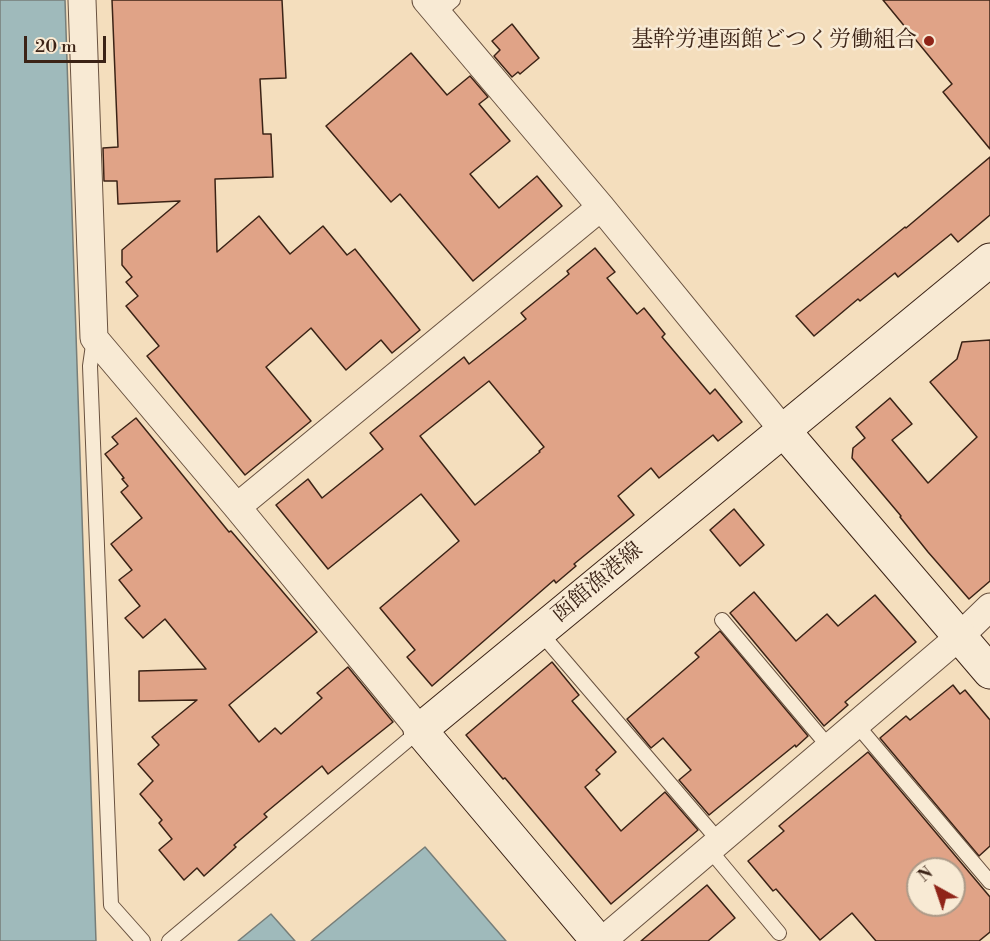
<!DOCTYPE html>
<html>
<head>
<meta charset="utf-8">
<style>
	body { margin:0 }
	#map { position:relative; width:990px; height:941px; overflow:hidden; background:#f4debd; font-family:"Libre Bodoni",serif }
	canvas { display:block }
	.north { position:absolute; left:906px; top:857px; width:60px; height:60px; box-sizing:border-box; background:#f8ead4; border:2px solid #ac9a88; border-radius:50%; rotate:320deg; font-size:16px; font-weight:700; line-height:24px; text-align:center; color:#3b2316 }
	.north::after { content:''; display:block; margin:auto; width:21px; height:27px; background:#8f2418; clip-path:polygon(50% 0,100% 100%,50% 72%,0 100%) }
	.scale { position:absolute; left:24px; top:36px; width:82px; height:27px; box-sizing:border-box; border:3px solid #3b2316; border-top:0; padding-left:8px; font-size:18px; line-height:21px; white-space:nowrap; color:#3b2316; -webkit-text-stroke:4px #f8ead4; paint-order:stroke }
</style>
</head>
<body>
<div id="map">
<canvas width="990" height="941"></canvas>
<div class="north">N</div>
<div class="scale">20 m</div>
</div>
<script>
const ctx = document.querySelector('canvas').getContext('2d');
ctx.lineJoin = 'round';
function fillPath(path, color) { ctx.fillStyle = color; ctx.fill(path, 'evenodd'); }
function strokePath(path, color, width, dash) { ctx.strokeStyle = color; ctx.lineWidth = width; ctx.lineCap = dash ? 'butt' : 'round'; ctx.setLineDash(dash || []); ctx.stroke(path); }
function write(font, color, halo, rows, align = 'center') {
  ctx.font = font + ' "Libre Bodoni","Noto Serif JP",serif'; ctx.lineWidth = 5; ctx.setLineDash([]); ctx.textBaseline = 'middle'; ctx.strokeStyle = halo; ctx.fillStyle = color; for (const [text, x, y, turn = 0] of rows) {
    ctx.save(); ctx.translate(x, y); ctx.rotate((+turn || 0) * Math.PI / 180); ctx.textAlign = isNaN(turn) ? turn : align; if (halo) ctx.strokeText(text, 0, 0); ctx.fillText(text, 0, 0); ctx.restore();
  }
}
const water = new Path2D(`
	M0 0H65L96 941H0Z
	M425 847 506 941H311Z
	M271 914 295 941H238Z`);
fillPath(water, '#9fbabb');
strokePath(water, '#777e79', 1.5);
const building = new Path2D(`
	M112 0H282L286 78 260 79 263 134H271L273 177 215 179 217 252 259 216 290 254 323 226 347 255 355 249 420 330 392 353 381 340 346 370 311 328 266 367 311 421 245 475 147 356 159 346 126 306 138 296 126 282 132 277 122 265V250L180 201 118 204 117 181H104L103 148 118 147Z
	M883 0H990V149L943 92 952 84Z
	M512 24 539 58 520 74 518 72 512 77 494 56 500 50 492 41Z
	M411 53 447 95 470 76 488 97 479 104 510 141 470 174 499 208 537 176 562 206 473 281 400 194 391 202 326 126Z
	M990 157V215L958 242 951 234 898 277 895 273 860 301 858 299 814 336 796 316 905 227 906 228Z
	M595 248 615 272 607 278 637 314 644 308 665 334 662 337 710 394 715 389 742 422 718 441 713 435 659 478 651 468 618 496 634 515 574 564 576 566 556 583 554 580 432 686 407 657 415 650 380 608 459 541 421 494 328 569 276 505 308 479 322 498 383 449 370 433 464 357 469 364 526 319 521 313 569 274 567 271ZM489 381 544 447 539 451 540 452 475 505 420 436Z
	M990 340V581L969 599 928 552 900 517 901 516 852 458 853 448 865 438 856 427 890 398 912 424 892 440 928 483 977 437 930 382 957 359 962 342Z
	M136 418 229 532 231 531 317 632 229 705 259 742 275 728 281 734 322 698 317 693 348 667 393 722 328 774 322 766 264 814 267 817 234 845 236 847 204 876 197 868 184 880 159 850 172 839 159 823 162 820 140 794 153 781 138 764 159 745 152 737 197 700 139 701V671L206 669 165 619 143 638 125 618 140 606 119 580 132 570 111 544 142 518 121 492 128 486 122 479 124 478 105 454 118 444 112 437Z
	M734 509 764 545 740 566 710 530Z
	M754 592 796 641 827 614 838 626 875 595 916 642 845 702 848 705 824 726 730 613Z
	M720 631 808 736 796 747 795 745 709 815 679 780 691 770 663 738 651 748 627 719 699 657 695 653Z
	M552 662 579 695 572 701 616 752 596 770 600 774 585 787 621 831 665 792 698 830 611 904 505 778 503 779 466 735Z
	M953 685 960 694 965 690 990 720V846L979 856 880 738 906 716 910 720Z
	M868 752 990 897V932L979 941H876L852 913 820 940 776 889 773 891 748 861 784 831 779 826ZM918 869H954V905H918Z
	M707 885 735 918 708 941H641Z`);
fillPath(building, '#e0a387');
strokePath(building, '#3b2316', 1.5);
const lane = new Path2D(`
	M437 14 453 0
	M94 338 90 366 111 905 143 941
	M722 620 829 747
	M539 631 719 841
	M856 724 990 882
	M709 849 779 933
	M169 941 420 730`);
const street = new Path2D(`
	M82 0 94 338 237 507 420 730
	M426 0 601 207 783 430
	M237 507 601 207
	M602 941 960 636 990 607`);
const secondary = new Path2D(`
	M783 430 990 672
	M598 941 420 730 990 260`);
strokePath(lane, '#695240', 16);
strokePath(street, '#695240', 29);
strokePath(secondary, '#3b2316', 35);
strokePath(lane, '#f8ead4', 14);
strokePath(street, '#f8ead4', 27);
strokePath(secondary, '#f8ead4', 33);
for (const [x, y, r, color] of [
	[929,41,6,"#8f2418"]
]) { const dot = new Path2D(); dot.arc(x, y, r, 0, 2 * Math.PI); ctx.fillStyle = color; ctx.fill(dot); strokePath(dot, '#f8ead4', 2); }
write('22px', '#3b2316', '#f8ead4', [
	["基幹労連函館どつく労働組合",917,41]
], 'right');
write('22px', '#3b2316', '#f8ead4', [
	["函館漁港線",598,583,-40]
]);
</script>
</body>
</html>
